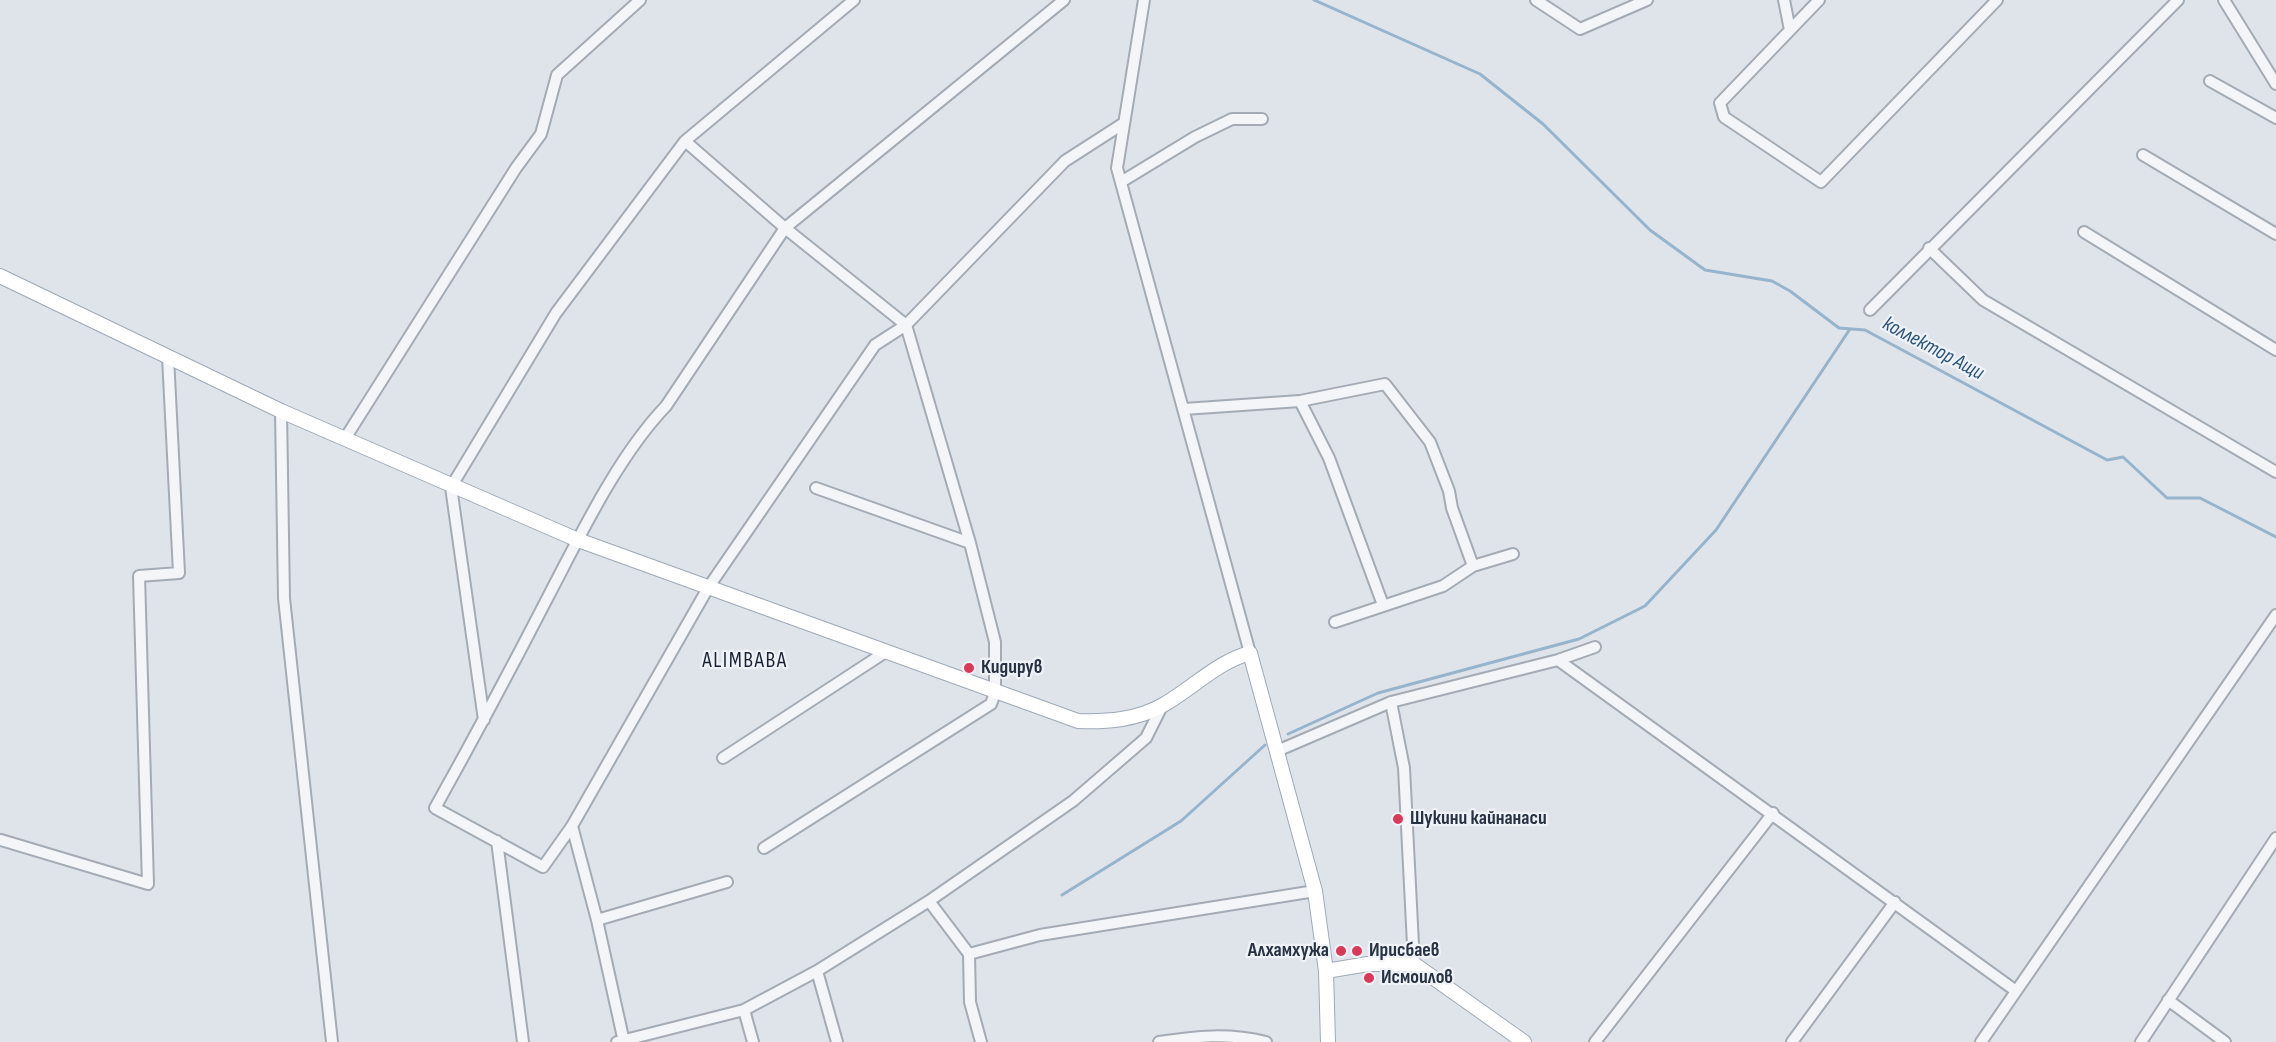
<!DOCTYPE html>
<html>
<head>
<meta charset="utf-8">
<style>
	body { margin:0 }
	canvas { display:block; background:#dfe4ea }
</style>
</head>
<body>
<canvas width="2276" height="1042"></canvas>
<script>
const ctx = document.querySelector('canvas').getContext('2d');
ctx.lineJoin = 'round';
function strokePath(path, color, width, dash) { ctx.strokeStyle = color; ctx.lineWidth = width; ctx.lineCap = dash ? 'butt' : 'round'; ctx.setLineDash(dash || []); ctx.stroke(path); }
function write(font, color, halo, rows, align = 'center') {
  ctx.font = font + ' "Sofia Sans Condensed",sans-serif'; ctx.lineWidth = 4.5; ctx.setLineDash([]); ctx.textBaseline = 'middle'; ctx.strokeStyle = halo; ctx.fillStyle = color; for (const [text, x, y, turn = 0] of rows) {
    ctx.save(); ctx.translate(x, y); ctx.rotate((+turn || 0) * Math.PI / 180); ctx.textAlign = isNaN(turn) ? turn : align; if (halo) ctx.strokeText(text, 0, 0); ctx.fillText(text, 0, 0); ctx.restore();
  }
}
strokePath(new Path2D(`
	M1314 0 1480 74 1543 124 1650 230 1705 270 1772 281 1790 291 1839 328 1865 330 2107 460 2123 457 2167 498H2200L2276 537
	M1288 734 1378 693 1579 639 1645 606 1716 530 1850 329
	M1062 895 1181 821 1265 745`), '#97b4cd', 3);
const minor = new Path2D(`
	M1064 0 785 228 666 406C618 456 581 534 549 595 512 667 474 738 435 808L543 867 572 826 708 588 875 345 906 325 1065 161 1124 123
	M1144 0 1117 168 1250 653
	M1536 0 1580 29 1647 0
	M1784 0 1790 30
	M1819 0 1720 103 1724 117 1821 182 1997 0
	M2224 0 2276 84
	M2210 81 2276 118
	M685 141 785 228 906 325 970 543 995 642V693L991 704 764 848
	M2143 155 2276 234
	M1121 182 1195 137 1232 119H1262
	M2084 232 2276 350
	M1929 248 1983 300 2276 472
	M1870 310 2178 0
	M1300 401 1329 458 1383 605
	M1184 409 1300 401 1385 384 1430 442 1449 491 1452 508 1473 566
	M281 411 284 598 332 1042
	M346 437 516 168 541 134 557 75 640 0
	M816 488 970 543
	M1335 622 1443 586 1473 566 1513 554
	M1558 660 2016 991
	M1391 702 1404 768 1414 964
	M484 720 451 487 556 313 685 141 854 0
	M1277 751 1391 702 1558 660 1595 647
	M723 758 884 653
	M572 826 597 920 624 1042
	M1 840 148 884 139 576 179 573 168 357
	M497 841 523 1042
	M929 901 969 954 970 1002 981 1042
	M597 920 727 882
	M969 954 1040 935 1315 891
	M817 971 837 1042
	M2168 1000 2225 1042
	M744 1010 753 1042
	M617 1042 744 1010 817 971 929 901 1073 801 1146 738 1162 706
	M1159 1042C1196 1036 1229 1033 1266 1042
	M1595 1042 1773 813
	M1792 1042 1895 902
	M1981 1042 2276 615
	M2141 1042 2276 838`);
const major = new Path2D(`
	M0 276 281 411 578 540 1078 721C1107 722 1137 720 1163 705 1193 688 1217 662 1250 653L1315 891 1326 971 1328 1042
	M1326 971 1368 964H1414L1524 1042`);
strokePath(minor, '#a4abb5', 14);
strokePath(major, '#9ea9b7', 16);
strokePath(minor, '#f3f5f8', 10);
strokePath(major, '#fff', 14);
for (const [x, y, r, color] of [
	[969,668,6,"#da395a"],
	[1398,819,6,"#da395a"],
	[1341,951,6,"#da395a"],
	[1357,951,6,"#da395a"],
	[1369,978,6,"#da395a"]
]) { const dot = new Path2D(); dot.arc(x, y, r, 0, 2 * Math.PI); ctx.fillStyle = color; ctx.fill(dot); strokePath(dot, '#eff3f7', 2); }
write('bold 20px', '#273243', '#eff3f7', [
	["Кидирув",981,668],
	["Шукини кайнанаси",1410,819],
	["Алхамхужа",1329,951,"right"],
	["Ирисбаев",1369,951],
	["Исмоилов",1381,978]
], 'left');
write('italic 21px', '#2d547a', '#eff3f7', [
	["коллектор Ащи",1933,349,28]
]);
ctx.letterSpacing = '1.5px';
write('22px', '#192333', '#eff3f7', [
	["ALIMBABA",745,661]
]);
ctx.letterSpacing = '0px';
</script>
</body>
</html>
